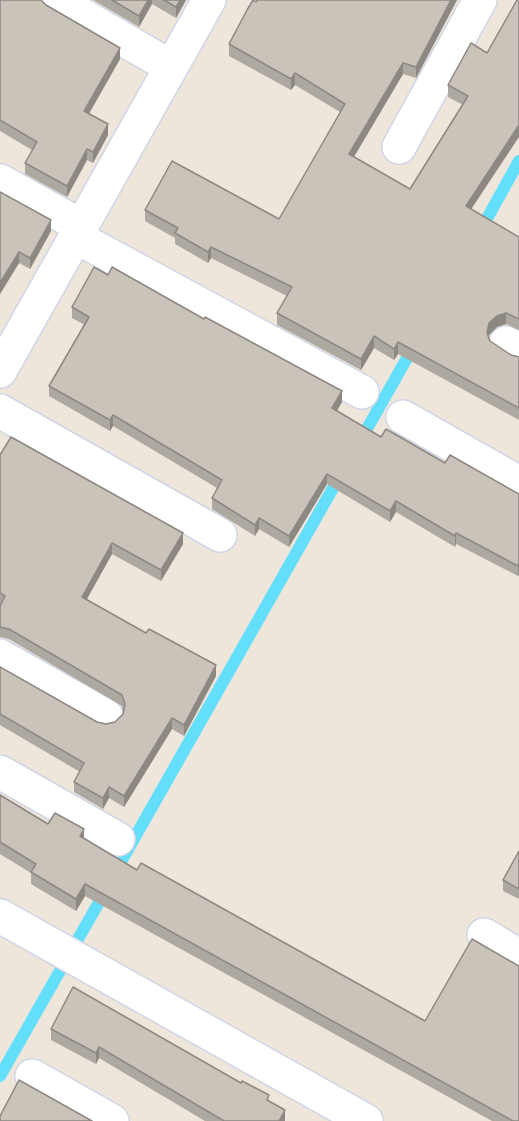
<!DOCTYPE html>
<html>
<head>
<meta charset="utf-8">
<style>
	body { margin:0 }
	canvas { display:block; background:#eee5db }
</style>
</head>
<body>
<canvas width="519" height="1121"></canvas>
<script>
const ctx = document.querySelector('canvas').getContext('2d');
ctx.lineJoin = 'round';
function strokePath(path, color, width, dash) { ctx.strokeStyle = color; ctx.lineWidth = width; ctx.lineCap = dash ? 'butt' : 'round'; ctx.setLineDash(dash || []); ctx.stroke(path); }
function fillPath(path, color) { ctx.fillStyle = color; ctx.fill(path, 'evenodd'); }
strokePath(new Path2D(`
	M479 233 519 161
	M360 441 415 344
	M114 874 341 474
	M0 1076 106 890`), '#64dffb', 12);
const street = new Path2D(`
	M56 0 171 67
	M399 147 480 0
	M0 181 81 226
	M76 237 362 392
	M506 343 519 350
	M0 371 209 0
	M0 411 220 535
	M403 417 519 483
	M0 656 106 716
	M0 772 118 839
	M484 935 519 956
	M32 1076 112 1121`);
const secondary = new Path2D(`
	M0 916 366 1121`);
strokePath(street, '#d0d6e5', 36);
strokePath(secondary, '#d0d6e5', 36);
strokePath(street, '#fff', 33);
strokePath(secondary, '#fff', 33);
fillPath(new Path2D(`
	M0 0 46 5 120 59 89 114 108 135 93 163 87 160 67 197 25 174V163L32 150 0 131Z
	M93 0H186L176 18 152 4 139 27Z
	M457 0 416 78 403 74 354 157 410 189 463 105 448 97V85L471 43V209L519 237V330L506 324 497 327 489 335V337L490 341 511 355 519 357V420L398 354 394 360 374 348 361 370 277 325V313L287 296 211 258 208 263 175 244V238L145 221V210L279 219 340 112 295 85 291 90 229 56V44L256 2Z
	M0 192 51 231 30 269 19 263 0 294Z
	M72 307 342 402 337 411 381 437 519 494V574L518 576 456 544 455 547 396 512 390 522 327 484 289 547 259 529 255 536 212 509V498L217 488 113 426 110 431 49 396V386L85 325 72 318Z
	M0 455 183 544 161 581 112 554 86 600 216 676 184 736 172 729 124 807 109 798 103 809 74 792V782L80 772 0 725V667L97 722 106 724 115 722 123 714V711L122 706 9 639 0 637V606L1 604 0 603Z
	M0 795 48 824 84 839 519 1121H492L85 896 76 911 31 884V873L0 854Z
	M519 851V899L503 891V880Z
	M51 1029 269 1102 285 1121H205L99 1058 96 1064 51 1040Z`), '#ada8a0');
fillPath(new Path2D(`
	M148 0H152V4L139 27V16Z
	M180 0H186L176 18V7Z
	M451 0H457L416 78V67Z
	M120 48V59L84 122V111Z
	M403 63V74L349 165V154Z
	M295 73V85L291 90V79Z
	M108 124V135L93 163V152Z
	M519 125V137L466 217V206Z
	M87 149V160L67 197V186Z
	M51 220V231L30 269V258Z
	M211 247V258L208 263V252Z
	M19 252V263L0 294V283Z
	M506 313V324L497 327 489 335 487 344V333L489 323 497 316Z
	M374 336V348L361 370V359Z
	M398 342V354L394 360V349Z
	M342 391V402L332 419V408Z
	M113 415V426L110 431V420Z
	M327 474V484L289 547V536Z
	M396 501V512L390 522V511Z
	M259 518V529L255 536V525Z
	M183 533V544L161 581V570Z
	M456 533V544L455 547V536Z
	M112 543V554L82 608V597Z
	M519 563V574L518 576V566Z
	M216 665V676L184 736V725Z
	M172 718V729L124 807V796Z
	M109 787V798L103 809V798Z
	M84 829V841L80 836Z
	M85 884V896L76 911V899Z
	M99 1047V1058L96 1064V1053Z
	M285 1110V1121H279Z`), '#8d8882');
const building = new Path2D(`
	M0 0H41L46 5 120 48 84 111 108 124 93 152 87 149 67 186 25 163 37 142 0 120Z
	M112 0H148L139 16Z
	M164 0H180L176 7Z
	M253 0 256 2 257 0H451L416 67 403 63 349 154 410 189 468 96 448 85 471 43 487 53 517 0H519V125L466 206 519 237V319L506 313 497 316 489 323 487 333 490 341 511 355 519 357V408L398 342 394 349 374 336 361 359 277 313 292 287 211 247 208 252 175 233 178 228 145 210 172 161 279 219 345 104 295 73 291 79 229 44 247 10Z
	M0 192 51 220 30 258 19 252 0 283Z
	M94 267 108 275 112 267 204 319 205 317 342 391 332 408 381 437 386 429 445 463 450 455 519 494V563L518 566 456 533 455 536 396 501 390 511 327 474 289 536 259 518 255 525 212 498 222 480 113 415 110 420 49 386 89 317 72 307Z
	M11 437 183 533 161 570 112 543 82 597 146 633 149 629 216 665 184 725 172 718 124 796 109 787 103 798 74 782 84 763 0 714V667L97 722 106 724 115 722 123 714 125 704 122 695 9 629 0 627V606L5 596 0 593V455Z
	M0 795 48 824 55 813 84 829 80 836 137 870 141 863 425 1021 472 939 519 966V1121H513L85 884 76 899 31 872 36 864 0 842Z
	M519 851V889L503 880Z
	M73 987 241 1083 242 1081 269 1095 267 1100 285 1110 279 1121H224L99 1047 96 1053 51 1029Z
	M19 1080 92 1121H0V1116Z`);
fillPath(building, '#c9c3ba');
strokePath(building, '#8d8882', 1.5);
</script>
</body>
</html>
